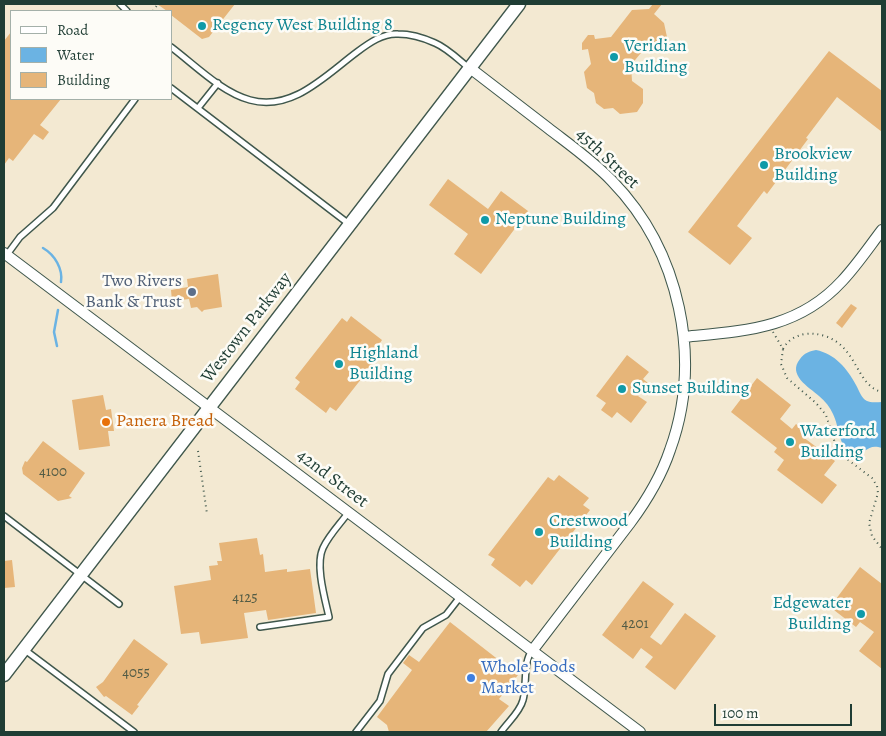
<!DOCTYPE html>
<html>
<head>
<meta charset="utf-8">
<style>
	body { margin:0 }
	#map { position:relative; width:886px; height:736px; overflow:hidden; background:#f3e9d2; font-family:Alegreya,serif }
	canvas { display:block }
	.frame { position:absolute; inset:0; border:5px solid #1f3d34; pointer-events:none }
	.legend { position:absolute; left:10px; top:10px; width:162px; height:90px; box-sizing:border-box; background:#fdfcf7; border:1px solid #a4b0a9; margin:0; padding:6px 9px; list-style:none; font-size:15px; color:#1f3d34 }
	.legend li { display:flex; align-items:center; gap:10px; height:25px }
	.legend b { width:25px; border:1px solid #a4b0a9 }
	.scale { position:absolute; left:714px; top:704px; width:138px; height:22px; box-sizing:border-box; border:2px solid #1f3d34; border-top:0; padding-left:6px; font-size:15px; line-height:18px; white-space:nowrap; color:#1f3d34; -webkit-text-stroke:4px #fdfcf7; paint-order:stroke }
</style>
</head>
<body>
<div id="map">
<canvas width="886" height="736"></canvas>
<div class="frame"></div>
<ul class="legend">
<li><b style="height:6px;background:#fff"></b>Road</li>
<li><b style="height:14px;background:#6bb3e3"></b>Water</li>
<li><b style="height:14px;background:#e6b579"></b>Building</li>
</ul>
<div class="scale">100 m</div>
</div>
<script>
const ctx = document.querySelector('canvas').getContext('2d');
ctx.lineJoin = 'round';
function fillPath(path, color) { ctx.fillStyle = color; ctx.fill(path, 'evenodd'); }
function strokePath(path, color, width, dash) { ctx.strokeStyle = color; ctx.lineWidth = width; ctx.lineCap = dash ? 'butt' : 'round'; ctx.setLineDash(dash || []); ctx.stroke(path); }
function write(font, color, halo, rows, align = 'center') {
  ctx.font = font + ' Alegreya,serif'; ctx.lineWidth = 5; ctx.setLineDash([]); ctx.textBaseline = 'middle'; ctx.strokeStyle = halo; ctx.fillStyle = color; for (const [text, x, y, turn = 0] of rows) {
    ctx.save(); ctx.translate(x, y); ctx.rotate((+turn || 0) * Math.PI / 180); ctx.textAlign = isNaN(turn) ? turn : align; if (halo) ctx.strokeText(text, 0, 0); ctx.fillText(text, 0, 0); ctx.restore();
  }
}
fillPath(new Path2D(`
	M816 350C835 354 847 368 856 385 859 390 861 398 867 401 871 403 877 402 882 402V448C867 443 867 454 853 455 838 447 840 428 833 414 830 407 825 401 819 396 809 387 787 375 800 359 804 353 810 351 816 350Z`), '#6bb3e3');
strokePath(new Path2D(`
	M43 248C55 255 63 269 61 282
	M57 346 54 332 58 310`), '#6bb3e3', 2.5);
fillPath(new Path2D(`
	M157 4H235L209 37 202 39 171 15V11H167Z
	M653 4H662L654 14 664 23 667 37 659 47 645 48 631 65 632 81 643 89V103L637 112 620 114 613 108 604 109 596 103 594 93 587 88 584 72 591 64 588 49 582 50V43L588 35H594L595 39 611 37 632 10 649 9Z
	M11 32V99H61L40 125 49 132 43 140 34 134 13 161 9 158 4 165V41Z
	M829 51 882 91V132L837 97 806 138 808 139 767 194 764 191 737 226 752 238 730 265 688 232Z
	M448 179 488 209 501 191 528 211 481 274 454 254 468 234 429 205Z
	M218 274 222 307 204 310 202 312 197 307 191 308 189 299 172 301 171 290 188 287 187 279Z
	M851 304 857 308 842 328 836 323Z
	M351 316 382 340 378 346 384 350 336 411 330 407 326 413 295 389 300 382 295 378 342 318 347 322Z
	M627 355 649 372 643 379 648 383 638 396 647 402 631 423 617 412 612 418 601 410 606 403 596 396Z
	M757 378 791 405 780 419 792 429 796 424 807 432 803 437 835 461 824 475 837 485 822 504 777 470 784 460 774 452 777 448 731 412Z
	M103 395 106 410 111 409 114 431H108L110 446 79 450 72 400Z
	M43 441 85 473 69 496 72 498 58 501 23 474 22 468 25 461 27 462Z
	M559 475 589 498 583 505 590 510 532 585 526 580 520 587 491 565 495 559 488 555 548 477 554 481Z
	M257 538 260 555 263 554 265 572 287 569V572L310 569 316 613 268 620 266 610 244 613 248 638 201 644 199 632 181 634 174 586 211 580 209 566 218 565 217 561H222L219 543Z
	M12 560 15 587 4 588V561Z
	M860 567 882 584V669L859 651 874 632 860 622 856 627 830 607Z
	M643 581 674 604 650 637 661 645 685 613 716 636 675 690 645 667 653 657 641 648 633 659 602 635Z
	M450 622 518 675 499 699 509 706 486 732H389L387 725 377 717 412 670 403 663 409 655 419 662Z
	M134 639 168 664 137 705 139 706 132 715 106 696 104 697 96 687 103 682Z`), '#e6b579');
const service = new Path2D(`
	M120 4 127 11
	M171 47C195 65 221 92 250 100 292 112 326 75 357 52 369 43 383 33 398 34 410 34 424 38 435 43 447 48 459 60 469 68
	M171 88 349 224
	M198 108 218 83
	M6 256 20 237 53 208 135 99
	M4 516 119 604
	M260 627 329 617C325 599 315 565 323 548 329 535 340 524 348 513
	M25 650 134 732
	M356 732 380 701 388 674 423 628 446 615 460 597
	M501 732C508 722 520 712 523 700 527 686 523 661 532 651`);
const minor = new Path2D(`
	M470 68C496 88 522 108 548 128 570 145 593 161 612 181 680 251 703 359 670 450 661 477 647 500 630 523L532 651
	M4 253 640 732
	M684 337C744 331 798 329 842 281 857 265 869 247 882 230`);
const tertiary = new Path2D(`
	M4 675 519 4`);
strokePath(service, '#3f574c', 8);
strokePath(minor, '#3f574c', 12);
strokePath(tertiary, '#3f574c', 15);
strokePath(new Path2D(`
	M153 11 158 4
	M773 332 783 349 781 364 787 378 816 403 826 415 837 449 843 456 872 478 877 486 878 493 869 523 872 536 882 549
	M783 349C788 340 795 336 805 334 812 333 818 334 825 336 858 347 856 386 882 392
	M198 451 207 514`), '#3f574c', 2, [1, 4]);
strokePath(service, '#fff', 5);
strokePath(minor, '#fff', 10);
strokePath(tertiary, '#fff', 12);
for (const [x, y, r, color] of [
	[202,26,5,"#0f9aa8"],
	[614,57,5,"#0f9aa8"],
	[764,165,5,"#0f9aa8"],
	[485,220,5,"#0f9aa8"],
	[192,292,5,"#5c6f8a"],
	[339,364,5,"#0f9aa8"],
	[622,389,5,"#0f9aa8"],
	[106,422,5,"#e8710a"],
	[790,442,5,"#0f9aa8"],
	[539,532,5,"#0f9aa8"],
	[861,614,5,"#0f9aa8"],
	[471,678,5,"#3f7fe0"]
]) { const dot = new Path2D(); dot.arc(x, y, r, 0, 2 * Math.PI); ctx.fillStyle = color; ctx.fill(dot); strokePath(dot, '#fdfcf7', 2); }
write('15px', '#515b45', null, [
	["4100",53,472],
	["4125",245,598],
	["4201",635,624],
	["4055",136,673]
]);
write('18px', '#0d838f', '#fdfcf7', [
	["Regency West Building 8",212,26],
	["Veridian",624,47],
	["Building",624,68],
	["Brookview",774,155],
	["Building",774,176],
	["Neptune Building",495,220],
	["Highland",349,354],
	["Building",349,375],
	["Sunset Building",632,389],
	["Waterford",800,432],
	["Building",800,453],
	["Crestwood",549,522],
	["Building",549,543],
	["Edgewater",851,604,"right"],
	["Building",851,625,"right"]
], 'left');
write('18px', '#1f3d34', '#fdfcf7', [
	["45th Street",607,159,43],
	["Westown Parkway",247,328,-52],
	["42nd Street",332,479,37]
]);
write('18px', '#4e5e75', '#fdfcf7', [
	["Two Rivers",182,282],
	["Bank & Trust",182,303]
], 'right');
write('18px', '#c56008', '#fdfcf7', [
	["Panera Bread",116,422]
], 'left');
write('18px', '#366cbe', '#fdfcf7', [
	["Whole Foods",481,668],
	["Market",481,689]
], 'left');
</script>
</body>
</html>
